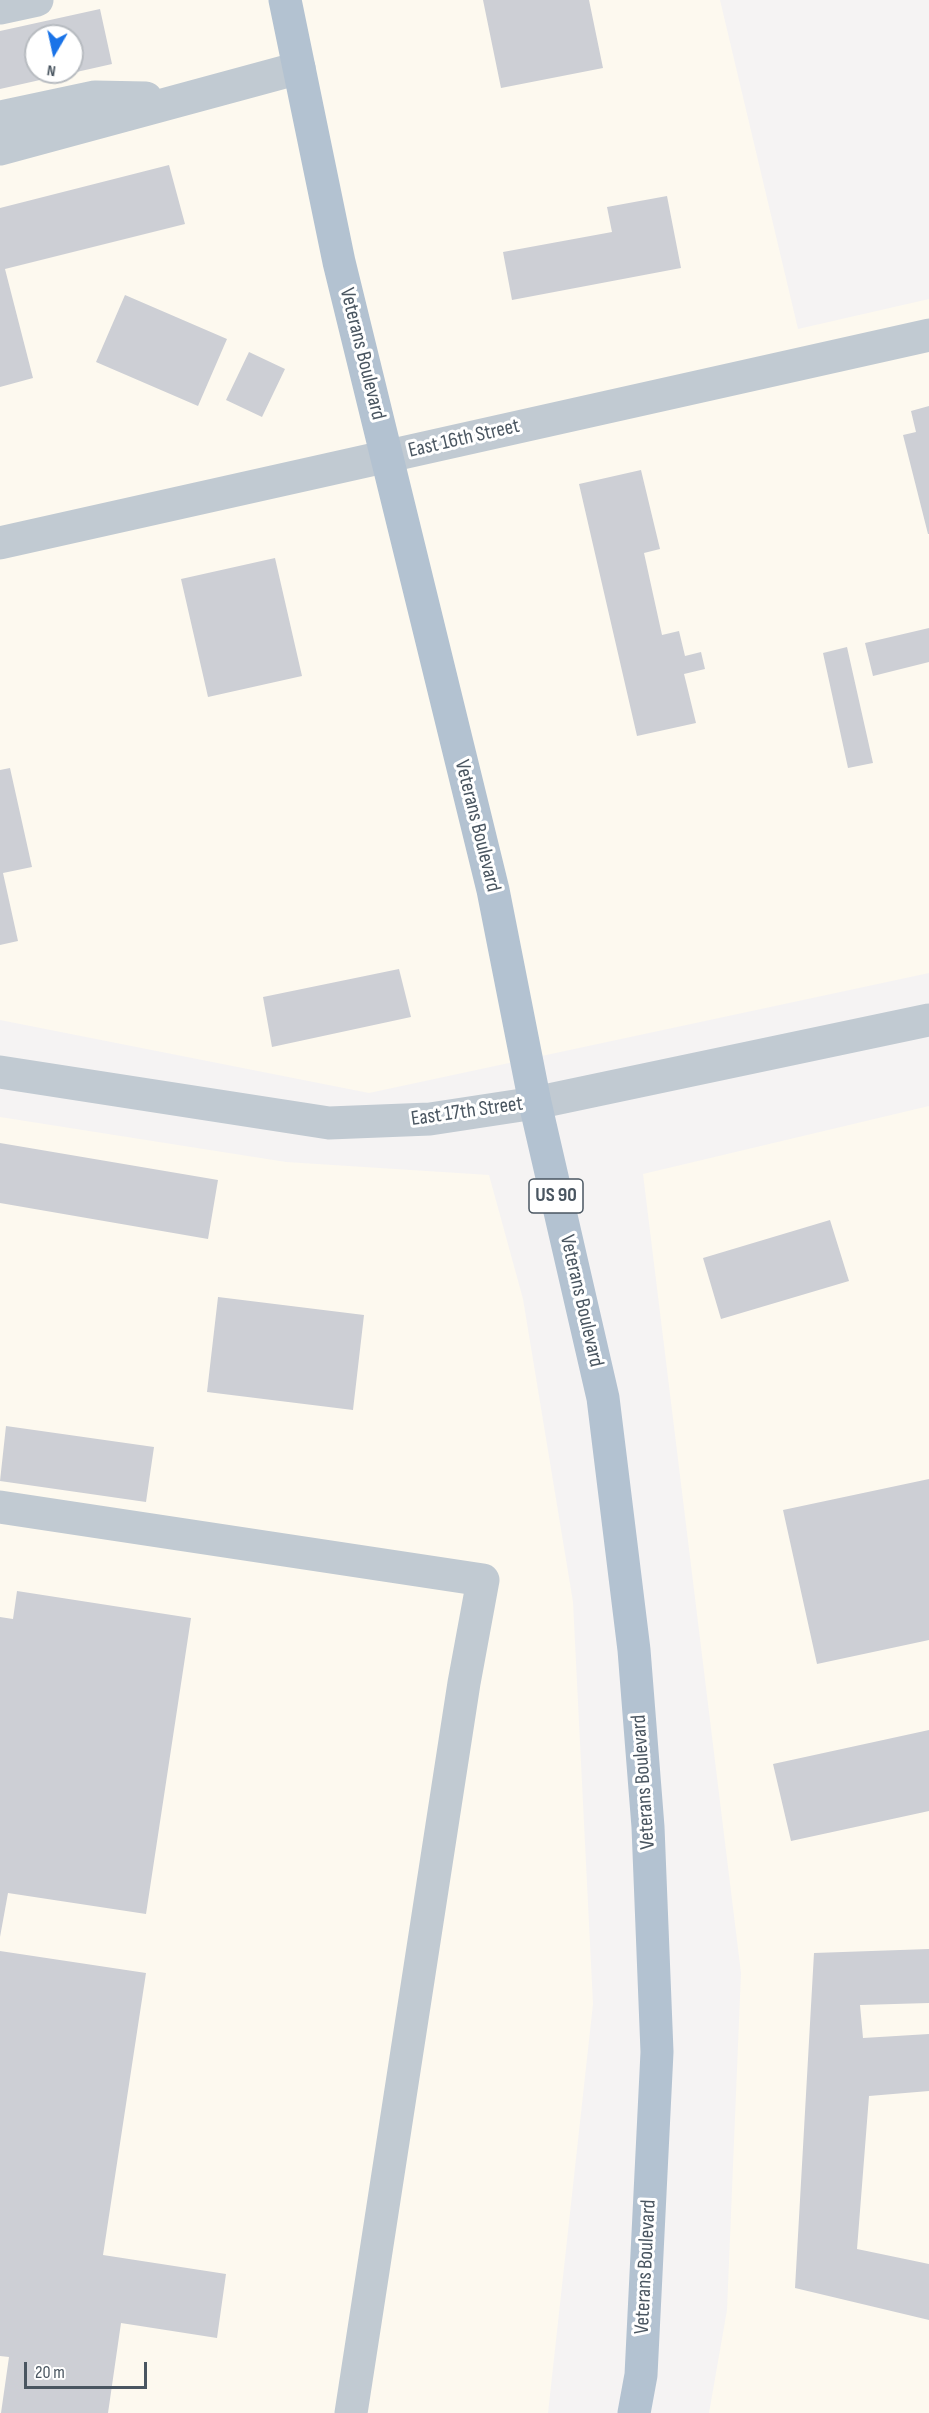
<!DOCTYPE html>
<html>
<head>
<meta charset="utf-8">
<style>
	body { margin:0 }
	#map { position:relative; width:929px; height:2413px; overflow:hidden; background:#f5f3f3; font-family:"Sofia Sans Condensed",sans-serif }
	canvas { display:block }
	.north { position:absolute; left:24px; top:24px; width:60px; height:60px; box-sizing:border-box; background:#fff; border:2px solid #b7bbc0; border-radius:50%; rotate:189deg; font-size:16px; font-weight:700; line-height:24px; text-align:center; color:#4a5661 }
	.north::after { content:''; display:block; margin:auto; width:21px; height:27px; background:#1a73e8; clip-path:polygon(50% 0,100% 100%,50% 72%,0 100%) }
	.scale { position:absolute; left:24px; top:2362px; width:123px; height:27px; box-sizing:border-box; border:3px solid #4a5661; border-top:0; padding-left:8px; font-size:18px; line-height:21px; white-space:nowrap; color:#4a5661; -webkit-text-stroke:4px #fff; paint-order:stroke }
</style>
</head>
<body>
<div id="map">
<canvas width="929" height="2413"></canvas>
<div class="north">N</div>
<div class="scale">20 m</div>
</div>
<script>
const ctx = document.querySelector('canvas').getContext('2d');
ctx.lineJoin = 'round';
function fillPath(path, color) { ctx.fillStyle = color; ctx.fill(path, 'evenodd'); }
function strokePath(path, color, width, dash) { ctx.strokeStyle = color; ctx.lineWidth = width; ctx.lineCap = dash ? 'butt' : 'round'; ctx.setLineDash(dash || []); ctx.stroke(path); }
function write(font, color, halo, rows, align = 'center') {
  ctx.font = font + ' "Sofia Sans Condensed",sans-serif'; ctx.lineWidth = 6; ctx.setLineDash([]); ctx.textBaseline = 'middle'; ctx.strokeStyle = halo; ctx.fillStyle = color; for (const [text, x, y, turn = 0] of rows) {
    ctx.save(); ctx.translate(x, y); ctx.rotate((+turn || 0) * Math.PI / 180); ctx.textAlign = isNaN(turn) ? turn : align; if (halo) ctx.strokeText(text, 0, 0); ctx.fillText(text, 0, 0); ctx.restore();
  }
}
fillPath(new Path2D(`
	M0 0H720L798 329 929 299V973L369 1093 0 1020ZM36 36H72V72H36Z
	M929 1106V2413H709L727 2310 741 1973 643 1174Z
	M0 1117 286 1162 489 1175 523 1299 573 1602 593 2004 548 2413H0Z`), '#fdf9ef');
fillPath(new Path2D(`
	M483 0H589L603 68 501 88Z
	M100 9 112 64 72 73V36H36V72L71 73 0 89V31Z
	M169 165 185 224 5 269 33 378 0 387V208Z
	M667 196 681 268 512 300 503 252 612 232 607 207Z
	M125 295 227 339 198 406 96 362Z
	M249 352 285 369 262 417 226 400Z
	M929 406V534H928L903 435 916 432 911 411Z
	M641 470 660 549 644 553 662 635 679 631 685 656 701 652 705 669 684 674 696 723 637 736 579 484Z
	M275 558 302 676 208 697 181 579Z
	M929 628V662L873 676 865 643Z
	M847 647 873 763 848 768 823 653Z
	M10 768 32 867 3 873 18 941 0 945V770Z
	M399 969 411 1017 272 1047 263 997Z
	M0 1143 218 1180 208 1239 0 1203Z
	M830 1220 849 1281 721 1319 703 1258Z
	M218 1297 364 1315 353 1410 207 1392Z
	M6 1426 154 1447 146 1502 0 1481Z
	M929 1479V1640L817 1664 783 1510Z
	M17 1591 191 1618 146 1914 8 1893 0 1937V1617L13 1619Z
	M929 1730V1811L791 1841 773 1764Z
	M929 1949V2003L860 2005 863 2038 929 2034V2091L869 2096 857 2249 929 2264V2320L795 2288 814 1953Z
	M0 1951 146 1973 103 2255 226 2274 217 2338 121 2323 108 2413H1L9 2357 0 2356Z`), '#cdcfd5');
strokePath(new Path2D(`
	M0 8 37 0
	M0 117 95 97 146 98
	M0 149 299 68
	M0 543 929 335
	M0 1072 329 1123 430 1119 535 1103 929 1020
	M0 1507 483 1580 464 1683 351 2413`), '#c1cad2', 33);
strokePath(new Path2D(`
	M285 0 339 262 493 890 535 1103 603 1398 634 1650 648 1827 657 2052 641 2375 634 2413`), '#b3c2d1', 33);
for (const [x, y, w] of [
	[556,1196,54]
]) { const box = new Path2D(); box.roundRect(x - w / 2, y - 17, w, 34, 4.5); ctx.fillStyle = '#fff'; ctx.fill(box); strokePath(box, '#4a5661', 1.5); }
write('bold 20px', '#4a5661', null, [
	["US 90",556,1196]
]);
write('21px', '#4a5661', '#fff', [
	["Veterans Boulevard",362,354,76],
	["East 16th Street",464,439,-13],
	["Veterans Boulevard",477,826,76],
	["East 17th Street",467,1112,-8],
	["Veterans Boulevard",581,1301,77],
	["Veterans Boulevard",644,1782,-94],
	["Veterans Boulevard",646,2267,-87]
]);
</script>
</body>
</html>
